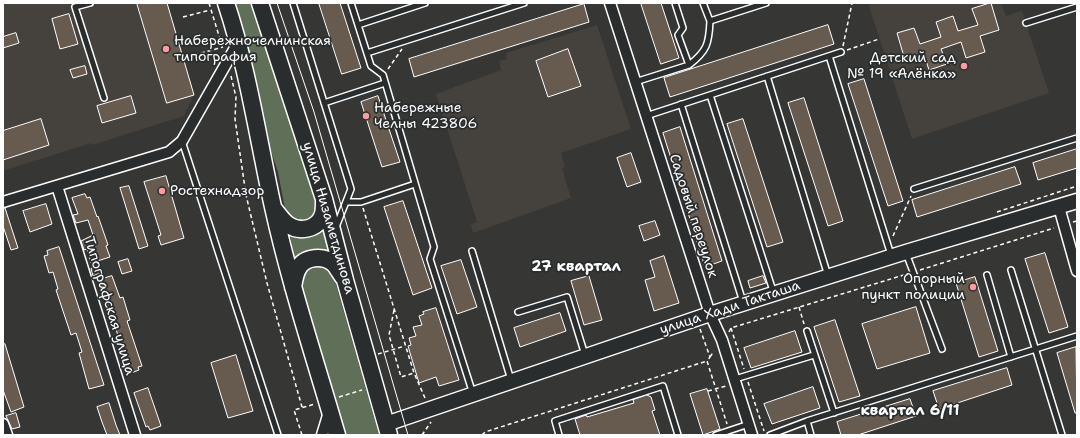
<!DOCTYPE html>
<html>
<head>
<meta charset="utf-8">
<style>
	body { margin:0 }
	#map { position:relative; width:1080px; height:438px; overflow:hidden; background:#363634; font-family:"Shantell Sans",sans-serif }
	canvas { display:block }
	.frame { position:absolute; inset:0; border:4px solid #fff; pointer-events:none }
</style>
</head>
<body>
<div id="map">
<canvas width="1080" height="438"></canvas>
<div class="frame"></div>
</div>
<script>
const ctx = document.querySelector('canvas').getContext('2d');
ctx.lineJoin = 'round';
function fillPath(path, color) { ctx.fillStyle = color; ctx.fill(path, 'evenodd'); }
function strokePath(path, color, width, dash) { ctx.strokeStyle = color; ctx.lineWidth = width; ctx.lineCap = dash ? 'butt' : 'round'; ctx.setLineDash(dash || []); ctx.stroke(path); }
function write(font, color, halo, rows, align = 'center') {
  ctx.font = font + ' "Shantell Sans",sans-serif'; ctx.lineWidth = 3.5; ctx.setLineDash([]); ctx.textBaseline = 'middle'; ctx.strokeStyle = halo; ctx.fillStyle = color; for (const [text, x, y, turn = 0] of rows) {
    ctx.save(); ctx.translate(x, y); ctx.rotate((+turn || 0) * Math.PI / 180); ctx.textAlign = isNaN(turn) ? turn : align; if (halo) ctx.strokeText(text, 0, 0); ctx.fillText(text, 0, 0); ctx.restore();
  }
}
fillPath(new Path2D(`
	M3 3H167L194 95 184 116 92 145 91 143 3 171Z
	M868 3H1001L1006 16 1022 11 1049 93 912 139Z
	M597 25 631 129 561 153 565 167 562 168 571 198 473 233 471 224 477 222 436 94 501 70 499 61 507 59 506 53Z`), '#45413c');
fillPath(new Path2D(`
	M233 3H253L315 193 319 210 315 216 300 224 286 214 278 172 264 130 247 42Z
	M323 226 330 257 295 264 290 235C304 239 313 236 323 226Z
	M322 266 332 274 335 281 379 435H342L299 285 301 279 307 270Z`), '#5f6f58');
const building = new Path2D(`
	M137 3H167L194 95 167 103Z
	M319 3H340L361 68 342 74Z
	M641 3H661L679 58 661 64Z
	M991 3 999 30 980 36 985 52 966 58 961 42 941 49 947 64 929 70 924 54 905 60 897 33 914 28 920 44 941 37 936 22 953 16 958 31 978 25 972 9Z
	M584 4 589 22 414 77 409 59Z
	M69 14 78 44 60 49 52 19Z
	M828 25 834 44 670 97 664 78Z
	M16 33 19 43 3 48V37Z
	M568 49 581 86 548 97 536 61Z
	M85 66 87 74 73 78 70 70Z
	M864 79 903 201 888 206 848 84Z
	M131 96 136 113 102 123 97 106Z
	M378 96 400 162 382 167 361 102Z
	M804 98 843 221 828 226 788 103Z
	M41 119 49 145 3 160V131Z
	M743 119 783 242 767 247 727 124Z
	M680 127 722 261 705 267 663 133Z
	M1077 149V168L1038 180 1033 163Z
	M631 153 641 182 627 187 617 158Z
	M1015 167 1021 184 917 217 912 200Z
	M166 176 184 238 161 245 158 236 161 235 144 182Z
	M129 186 148 246 139 249 120 188Z
	M85 194 87 198 90 197 97 217 98 216 108 245 106 246 110 257 91 263 87 249 84 250 81 241 93 235 88 220 76 223 73 215 78 214 72 198Z
	M403 201 432 288 413 295 384 207Z
	M46 204 52 224 30 232 23 211Z
	M3 208H5L18 248 11 250 3 226Z
	M655 221 660 235 644 241 639 226Z
	M59 247 104 385 89 389 79 353 82 352 76 333 71 335 56 290 58 289 53 272 49 273 44 256 48 255 47 251Z
	M1045 253 1068 327 1049 333 1025 259Z
	M664 256 679 303 654 311 645 280 655 277 650 261Z
	M128 259 132 271 122 274 118 262Z
	M461 260 477 307 457 314 441 266Z
	M98 266 101 273 93 276 91 269Z
	M112 276 120 298 123 297 130 320 127 321 142 366 138 367 139 370 131 373 130 369 127 370 115 325 99 280Z
	M589 276 602 320 584 325 571 281Z
	M763 276 766 283 750 288 748 281Z
	M975 277 998 351 979 357 956 283Z
	M916 307 930 353 877 369 862 324Z
	M436 308 459 380 439 386 436 377 419 383 408 346 411 345 409 338 416 336 413 327 422 325 419 316 424 314 423 312Z
	M560 313 566 331 520 347 514 328Z
	M835 320 860 396 839 402 814 327Z
	M795 331 802 352 751 368 744 348Z
	M5 344 24 407 11 412 3 390V345Z
	M1076 347 1077 413H1075L1057 353Z
	M236 355 253 411 228 418 211 363Z
	M1007 368 1012 385 939 409 933 391Z
	M813 387 820 408 772 424 764 404Z
	M148 388 161 426 150 430 148 426 146 427 134 393Z
	M707 389 720 429 703 435 690 394Z
	M647 395 651 397 655 410 652 411 660 435H580L575 419 586 415 587 417 634 403 633 400Z
	M910 399 916 416 858 435H841L837 422Z
	M109 403 116 425 120 435H107L102 422 97 407Z
	M16 413 20 427 12 429 6 416Z`);
fillPath(building, '#675a4e');
strokePath(building, '#fff', 1);
const lane = new Path2D(`
	M90 3 75 7 104 98
	M293 3 351 189 336 227
	M351 3 371 66 383 75 434 247 430 259 473 394
	M703 3 710 21
	M1026 23 1077 7
	M358 25 425 3
	M367 53 524 3
	M829 56 891 255
	M689 65C707 51 709 44 710 21L766 3
	M767 76 828 276
	M635 82 689 65 678 35 683 28 675 3
	M710 95 774 294
	M324 103 385 83
	M681 104 743 302
	M646 116 841 52
	M182 141 278 435
	M914 189 1077 138
	M346 202H361L415 184
	M472 251 511 380
	M906 253 942 349
	M1011 270 1062 435
	M987 275 1011 357
	M518 312 567 297 585 355
	M807 331 834 413
	M735 379 814 355
	M807 421 811 435
	M559 435 555 421 663 386 678 435
	M716 435 749 424
	M770 435 807 421 1077 336`);
const street = new Path2D(`
	M610 3 710 314 722 340 752 435
	M57 186 135 435
	M3 202 169 152 182 141 239 41
	M1059 207 1077 271
	M3 424 7 435
	M322 435 329 412`);
const secondary = new Path2D(`
	M386 424 710 314 906 252 1077 201`);
const primary = new Path2D(`
	M226 3C248 69 258 139 273 207 290 284 315 359 337 435
	M260 3 324 199 345 280 389 435
	M274 209C278 214 282 220 287 224 299 233 318 230 323 214 324 210 324 205 324 201
	M293 287C294 282 295 274 298 269 304 256 324 255 334 264 337 267 340 273 343 277`);
strokePath(lane, '#fff', 8);
strokePath(street, '#fff', 13);
strokePath(secondary, '#fff', 17);
strokePath(primary, '#fff', 19);
strokePath(new Path2D(`
	M209 3 223 49
	M183 17 210 10
	M843 46 852 3
	M847 50 879 39
	M194 55 223 47
	M388 69 402 49
	M231 76 236 97 235 119 246 195 267 283 302 407
	M363 208 414 373 425 398
	M997 212 1077 186
	M1073 222 1077 221
	M893 236 911 196
	M920 270 1054 228
	M799 307 804 324
	M394 310 389 335 401 377 414 373
	M731 328 744 369
	M700 329 710 357 707 361 727 424
	M729 332 731 328 907 274
	M378 354 405 346
	M710 357 714 351
	M748 382 764 431
	M708 391 726 386
	M339 397 362 390
	M302 435 294 410 315 404
	M422 435 431 422
	M482 435 485 432 707 361`), '#fff', 1.5, [4, 3]);
strokePath(lane, '#2a2d2e', 5);
strokePath(street, '#2a2d2e', 10);
strokePath(secondary, '#2a2d2e', 14);
strokePath(primary, '#2a2d2e', 16);
strokePath(new Path2D(`
	M277 3 314 112 408 435`), '#fff', 1);
for (const [x, y, r, color] of [
	[166,49,4,"#ff9aa2"],
	[964,66,4,"#ff9aa2"],
	[366,116,4,"#ff9aa2"],
	[162,191,4,"#ff9aa2"],
	[973,287,4,"#ff9aa2"]
]) { const dot = new Path2D(); dot.arc(x, y, r, 0, 2 * Math.PI); ctx.fillStyle = color; ctx.fill(dot); strokePath(dot, '#2a2d2e', 1.5); }
write('14px', '#fff', '#2a2d2e', [
	["Набережночелнинская",174,41],
	["типография",174,57],
	["Детский сад",956,58,"right"],
	["№ 19 «Алёнка»",956,74,"right"],
	["Набережные",374,108],
	["Челны 423806",374,124],
	["Ростехнадзор",170,191],
	["Опорный",965,279,"right"],
	["пункт полиции",965,295,"right"]
], 'left');
write('14px', '#fff', '#2a2d2e', [
	["Садовый переулок",693,216,72],
	["улица Низаметдинова",328,218,74],
	["Типографская улица",109,306,73],
	["улица Хади Такташа",730,308,-18]
]);
write('bold 15px', '#fff', '#2a2d2e', [
	["27 квартал",576,267],
	["квартал 6/11",910,411]
]);
</script>
</body>
</html>
